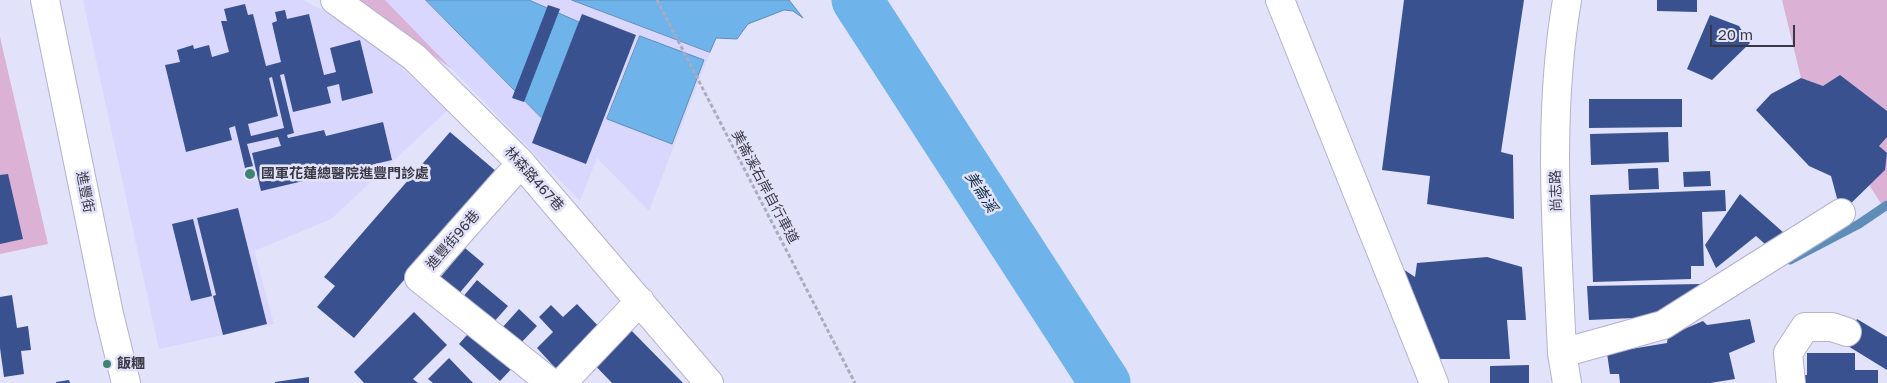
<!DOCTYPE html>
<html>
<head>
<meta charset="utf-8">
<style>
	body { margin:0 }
	#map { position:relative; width:1887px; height:383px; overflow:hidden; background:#e2e2fa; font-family:"Golos Text",sans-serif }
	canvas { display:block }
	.scale { position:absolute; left:1710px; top:25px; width:85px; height:22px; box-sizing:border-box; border:2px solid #383844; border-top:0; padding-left:6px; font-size:15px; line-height:18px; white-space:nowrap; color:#383844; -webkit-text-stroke:4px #e2e2fa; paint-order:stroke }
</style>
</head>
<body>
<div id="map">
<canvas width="1887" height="383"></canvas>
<div class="scale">20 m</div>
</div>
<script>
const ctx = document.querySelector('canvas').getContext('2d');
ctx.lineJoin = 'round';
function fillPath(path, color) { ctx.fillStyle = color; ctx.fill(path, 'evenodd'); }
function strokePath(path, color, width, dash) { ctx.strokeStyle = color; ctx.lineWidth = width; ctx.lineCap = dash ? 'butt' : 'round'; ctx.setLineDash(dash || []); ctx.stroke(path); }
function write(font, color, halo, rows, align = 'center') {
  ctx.font = font + ' "Golos Text","Noto Sans TC",sans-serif'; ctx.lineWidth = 5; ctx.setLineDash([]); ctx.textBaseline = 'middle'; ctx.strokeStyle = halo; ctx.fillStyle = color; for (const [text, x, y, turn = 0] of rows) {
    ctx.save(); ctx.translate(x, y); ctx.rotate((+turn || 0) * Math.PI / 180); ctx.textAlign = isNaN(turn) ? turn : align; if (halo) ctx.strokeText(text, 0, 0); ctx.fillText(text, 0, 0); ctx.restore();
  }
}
fillPath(new Path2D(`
	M83 0H303L324 11 382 50 448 110 331 219 254 251 274 324 159 349Z
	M385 0H572L710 52 649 211 597 158 580 201Z`), '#d9d7fd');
fillPath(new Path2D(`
	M357 0H385L452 69Z
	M1782 0H1887V213L1801 78Z
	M0 37 48 244 0 254Z`), '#dbb2d5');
const water = new Path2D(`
	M426 0H529L579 22 542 118Z
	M572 0H789L803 18 793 11 784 10 748 24 737 39 716 38 710 52Z
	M640 36 704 60 672 144 607 119Z`);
fillPath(water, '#6eb3e9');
strokePath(water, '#5e8eb8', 1);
strokePath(new Path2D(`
	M1790 260 1859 224 1887 205`), '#5e8eb8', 9);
strokePath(new Path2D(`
	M857 0 1105 383`), '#6eb3e9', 51);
fillPath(new Path2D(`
	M1404 0H1524L1501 152 1513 155 1514 219 1427 204 1430 176 1382 170Z
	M1657 0H1697V12L1657 11Z
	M245 4 248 15 253 14 266 66 281 62 272 23 277 21 275 12 285 10 287 19 309 14 324 75 336 72 330 48 360 40 373 93 342 101 339 84 327 87 331 103 293 112 284 74 280 75 294 133 287 135 288 138 324 130 326 136 383 122 392 160 261 191 252 153 281 146 278 137 247 144 253 166 245 168 235 126 229 128 232 140 186 152 165 65 180 62 177 50 193 45 194 49 209 45 212 57 229 52 221 21H227L224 9ZM272 77 284 128 251 136 248 124 278 116 269 78Z
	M548 5 560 9 524 102 512 98Z
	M582 14 636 35 586 164 532 143Z
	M1710 15 1739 26 1750 43 1712 80 1687 69Z
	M1840 75 1887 111V137L1879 146 1887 153 1885 170 1841 213 1831 176 1809 166 1756 110 1771 94 1801 78 1823 86Z
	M1589 99H1682V127L1589 128Z
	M450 132 497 172 354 338 317 307 335 286 324 277Z
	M1668 132 1669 162 1591 165 1590 134Z
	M1658 168 1659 189 1629 190 1628 169Z
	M1710 171 1711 186 1684 187 1683 172Z
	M8 174 23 239 0 244V175Z
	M1725 190 1726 211 1702 212 1704 266H1691V279L1593 282 1590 195Z
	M1740 194 1784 233 1765 244 1756 236 1716 268 1705 245Z
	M238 208 267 324 223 335 213 296 216 295 197 218Z
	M193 219 212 296 191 301 172 224Z
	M465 248 484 264 457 296 438 280Z
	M1487 257 1522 267 1526 320H1507L1510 359H1433L1400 267 1415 277 1417 263Z
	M477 280 508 306 493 323 462 298Z
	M1701 284 1685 305 1656 317 1589 320 1587 286Z
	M12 295 17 328 28 326 31 350 21 351 24 374 4 377 0 348V297Z
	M577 304 603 331 560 373 537 348 553 332 539 317 551 305 563 317Z
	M519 309 537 326 519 345 501 329Z
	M414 312 447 345 413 379 418 383H364L354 372Z
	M1750 319 1755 342 1729 353 1735 379 1710 383H1620L1619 374H1610L1607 353 1667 343 1668 336 1703 321 1707 325Z
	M1857 319 1887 337V370L1843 343Z
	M624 323 683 383H612L588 358Z
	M474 327 516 364 500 381 459 344Z
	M1807 353H1855V370H1878V383H1802V375H1807Z
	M449 358 473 383H433L428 379Z
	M1529 365V383H1490V366Z
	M309 377V383H275V382Z
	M69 380 70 383H56V382Z`), '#39528f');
const minor = new Path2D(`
	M45 0 109 314 126 383
	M335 0 414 57 521 163 709 383
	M1280 0 1434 383
	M1567 0C1547 117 1557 235 1562 353L1567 383
	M521 163 419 278 551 383
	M1562 353 1663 325 1841 213
	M562 383 640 301
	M1791 383 1788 353 1805 327H1832L1847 332`);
strokePath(minor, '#b3b2cf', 30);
strokePath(new Path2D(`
	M657 0 855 383`), '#ababc0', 3, [4, 2.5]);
strokePath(minor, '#fff', 28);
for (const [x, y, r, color] of [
	[250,174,6,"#408375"],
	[107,364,5,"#408375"]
]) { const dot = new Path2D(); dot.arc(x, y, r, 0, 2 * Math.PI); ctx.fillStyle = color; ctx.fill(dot); strokePath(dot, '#e2e2fa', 2); }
write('bold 14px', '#383844', '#e2e2fa', [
	["國軍花蓮總醫院進豐門診處",261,174],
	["飯糰",117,364]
], 'left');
write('14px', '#383844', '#e2e2fa', [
	["林森路467巷",534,179,48],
	["美崙溪右岸自行車道",765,187,62],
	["尚志路",1556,191,-92],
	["進豐街",85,192,79],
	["進豐街96巷",453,240,-49]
]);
write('italic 15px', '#102e44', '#e2e2fa', [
	["美崙溪",981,192,57]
]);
</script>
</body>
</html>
